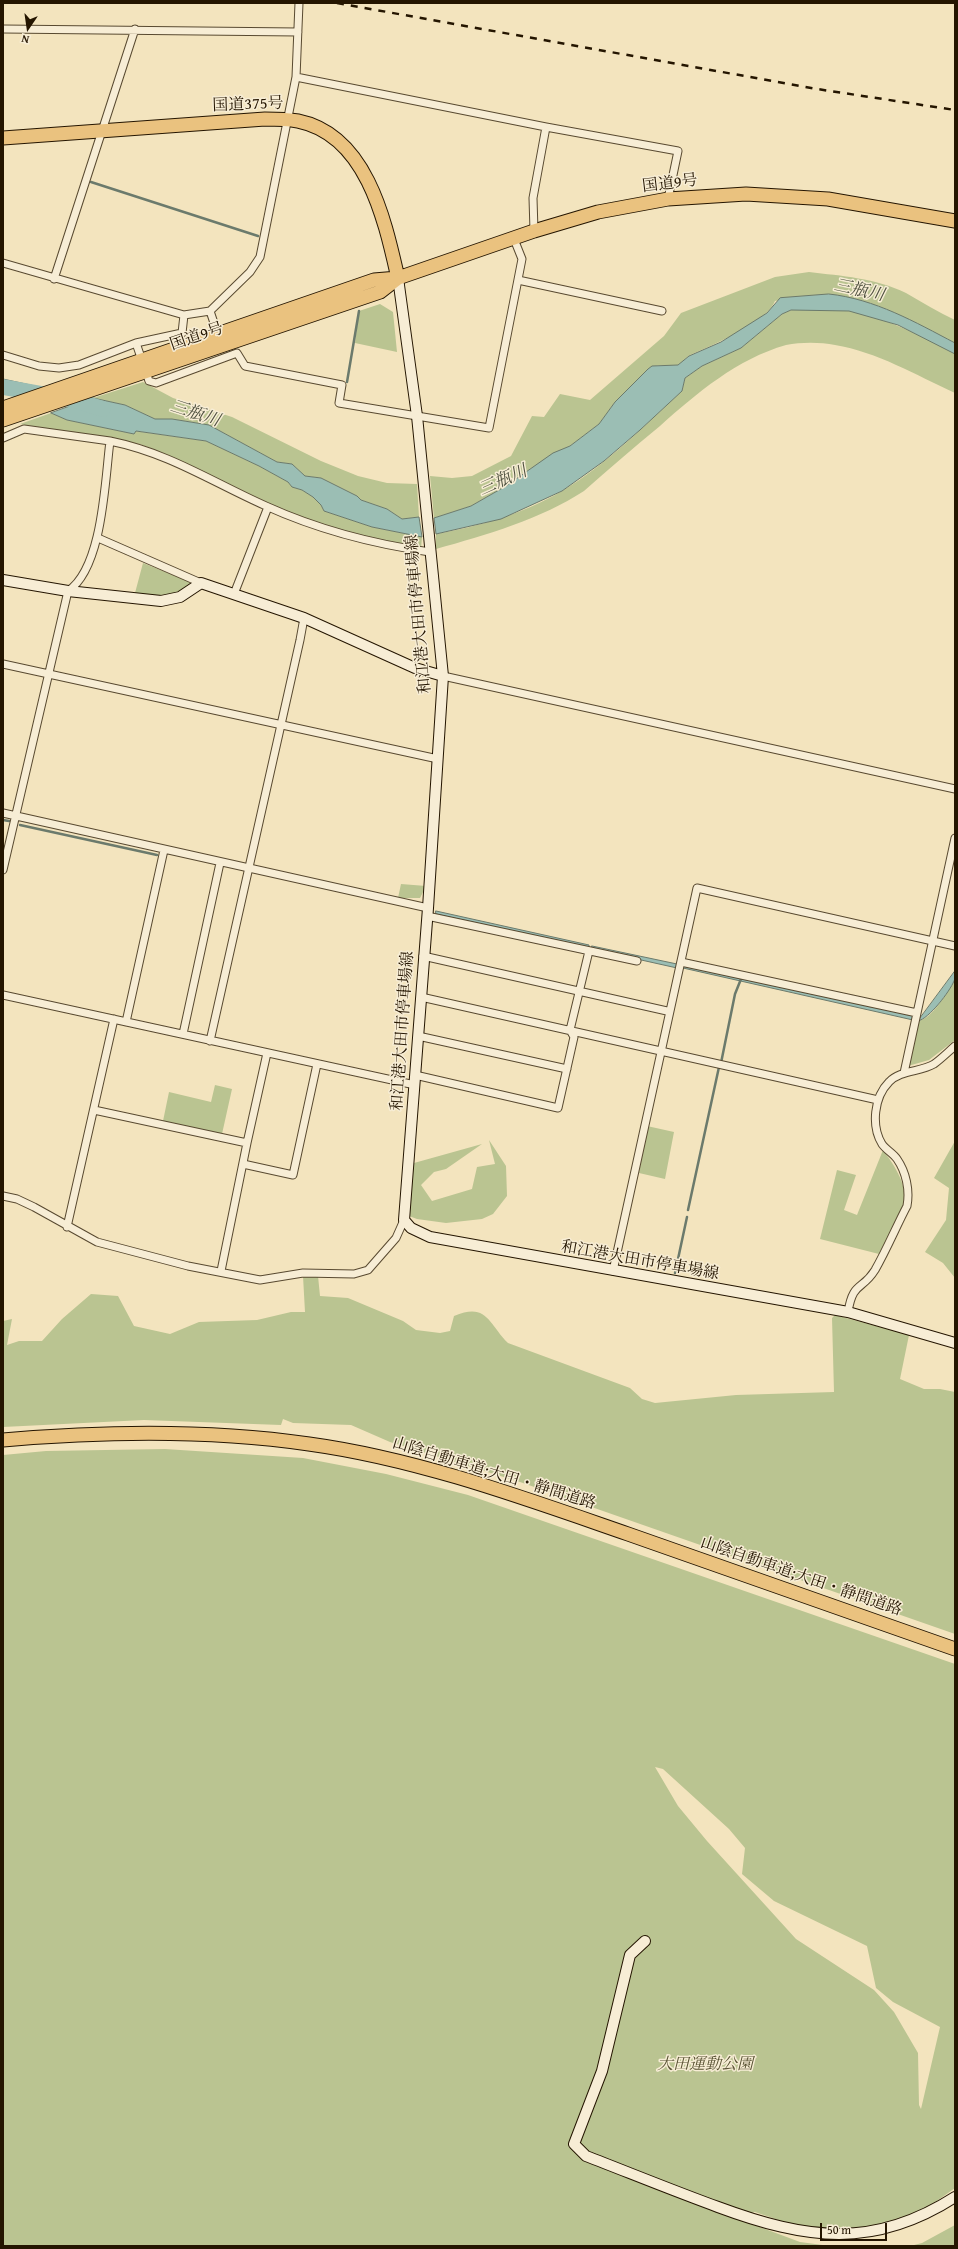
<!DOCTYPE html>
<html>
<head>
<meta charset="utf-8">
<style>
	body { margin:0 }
	#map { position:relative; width:958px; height:2249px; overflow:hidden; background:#f3e4be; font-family:"Gentium Book Plus",serif }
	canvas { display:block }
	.frame { position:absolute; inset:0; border:4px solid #241500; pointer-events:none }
	.north { position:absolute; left:8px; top:8px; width:40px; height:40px; -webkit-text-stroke:3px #f7edd5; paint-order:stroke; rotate:193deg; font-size:11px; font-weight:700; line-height:16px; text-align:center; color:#241500 }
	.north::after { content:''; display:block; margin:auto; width:14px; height:18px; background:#241500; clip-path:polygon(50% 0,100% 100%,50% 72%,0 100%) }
	.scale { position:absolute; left:820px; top:2223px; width:67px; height:18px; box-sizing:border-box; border:2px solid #241500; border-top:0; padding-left:5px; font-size:12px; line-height:14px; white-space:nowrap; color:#241500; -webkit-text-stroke:3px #f7edd5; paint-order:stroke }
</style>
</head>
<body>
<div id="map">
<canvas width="958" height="2249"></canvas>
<div class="frame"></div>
<div class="north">N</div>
<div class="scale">50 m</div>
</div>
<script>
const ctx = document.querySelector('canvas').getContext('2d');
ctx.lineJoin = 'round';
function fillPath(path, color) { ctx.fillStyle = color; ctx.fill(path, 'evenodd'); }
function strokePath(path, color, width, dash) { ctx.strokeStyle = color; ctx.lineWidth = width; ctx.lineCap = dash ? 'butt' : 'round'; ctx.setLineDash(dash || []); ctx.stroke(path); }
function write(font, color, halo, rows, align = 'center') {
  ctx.font = font + ' "Gentium Book Plus","Noto Serif JP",serif'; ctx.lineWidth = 3; ctx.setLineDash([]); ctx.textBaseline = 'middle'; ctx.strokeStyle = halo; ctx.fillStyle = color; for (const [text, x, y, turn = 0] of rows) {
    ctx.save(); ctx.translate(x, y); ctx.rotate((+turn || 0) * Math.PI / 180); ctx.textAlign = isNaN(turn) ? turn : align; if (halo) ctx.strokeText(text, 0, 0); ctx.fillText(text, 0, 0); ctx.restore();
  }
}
fillPath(new Path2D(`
	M809 272C842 276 875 278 906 293 922 302 938 312 955 320V343C889 310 852 284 775 301 767 323 712 345 690 355 686 357 683 363 678 365 668 368 657 363 648 369L615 402 599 424 570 446 515 478 506 486 471 506 434 518 430 476 452 478 472 476 511 456 532 416 544 417 560 394 590 400 664 336 681 313 775 277Z
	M380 304 393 312 397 352 355 343 359 311Z
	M791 310C807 310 834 308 850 311 887 319 922 335 955 354V393C916 375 877 352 835 345 820 342 801 342 786 345 737 359 697 393 660 426 634 447 609 469 584 491 541 519 486 535 436 549V534C480 526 523 514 562 491 607 464 644 426 682 391L685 378 702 366 741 348 782 314Z
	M143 382 173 398 232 417 321 461 358 476 387 483 417 484 419 517 402 519 387 509 361 500 357 496 321 478 305 476 292 464 277 462 209 425 172 419H155L125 405 93 398Z
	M51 413 67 420 134 434 135 431 206 441 259 466 288 482 292 487 302 490 313 497 321 505 324 511 372 527 422 537 421 549 339 531 285 511 168 455 140 444 20 424Z
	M143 563 193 583 168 597 135 593Z
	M401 884 426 886 420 898H398Z
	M955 980V1040L929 1060 908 1066 918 1021C934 1018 946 992 955 980Z
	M215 1085 232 1089 222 1134 163 1121 169 1092 211 1102Z
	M647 1126 674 1132 665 1179 639 1173Z
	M489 1140 506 1166 507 1196 493 1214 482 1219 446 1223 417 1219 409 1216 411 1171 414 1163 482 1144 446 1169 434 1172 421 1185 432 1201 472 1189 477 1167 495 1164Z
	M955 1141V1278L943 1263 925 1252 946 1220 949 1188 934 1178Z
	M883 1150C919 1198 904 1208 879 1254L820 1239 837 1170 856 1175 844 1210 857 1215Z
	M303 1276H318L320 1296 348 1298 403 1321 416 1330 440 1333 450 1331 454 1316C487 1302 488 1323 508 1343L630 1388 642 1399 655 1403 736 1395 834 1392 832 1318 835 1315 909 1335 900 1379 924 1389H940L955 1392V1634L520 1482 390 1442 351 1425 293 1423 283 1419 281 1425 144 1420 3 1427V1321L12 1319 7 1345 19 1341H42L62 1319 91 1294 118 1296 134 1326 170 1334 199 1322 257 1320 291 1312H305Z
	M165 1449 303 1458 386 1474 468 1495 955 1664V2188L927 2208 885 2225 826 2231 796 2226 755 2212 733 2217 800 2242 830 2246H3V1455L46 1451ZM655 1767 663 1769 729 1829 745 1848 742 1874 774 1901 867 1946 876 1988 893 2002 940 2027 921 2109 919 2105 918 2053 894 2012 874 1990 796 1939 707 1841 678 1806Z
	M955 2225V2246H910L922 2243Z`), '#bac491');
const water = new Path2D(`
	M829 294C875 299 915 322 955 343V354L898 325 849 311 791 310 782 314 741 348 702 366 685 378 682 391 640 430 604 461 562 491 501 519 436 534 434 518 471 506 506 486 553 453 570 446 599 424 615 402 648 369 652 366 678 365 689 356 721 342 767 313 780 298Z
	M3 379 35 386 14 394 3 392Z
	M93 398 125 405 155 419H172L209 425 277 462 292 464 305 476 321 478 357 496 361 500 387 509 402 519 419 517 422 537 372 527 324 511 321 505 313 497 302 490 292 487 288 482 259 466 206 441 136 431 134 434 67 420 51 413Z
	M436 911 589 945V948L436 914Z
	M592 946 677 964V968L592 949Z
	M686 965 915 1016 913 1020 683 968Z
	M955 971C955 974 956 978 954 981 950 991 929 1019 918 1021Z`);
fillPath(water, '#9bbeb4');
strokePath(water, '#6b7a6c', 1);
strokePath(new Path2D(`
	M91 182 258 236
	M347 382 359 311
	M3 820 9 821
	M20 825 157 855
	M721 1063 735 994 741 979
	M688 1210 719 1067
	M675 1273 687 1217`), '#6b7a6c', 2.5);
strokePath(new Path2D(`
	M3 387 75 400 103 409`), '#9bbeb4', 16);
const street = new Path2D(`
	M3 29 298 32
	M296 77 546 127 678 151 668 199
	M534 231 533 198 546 127
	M3 263 184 315 210 311 250 272 260 257 296 77 299 3
	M54 279 135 29
	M518 280 662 311
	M210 311 218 335
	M136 343 149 381 156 383 237 353 245 366 342 385 339 403 489 428 522 259 514 239
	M3 355 39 366 59 368 79 365 136 343 182 333 184 315
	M3 438 24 429 110 441C105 479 103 568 68 591L3 870
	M110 441C169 453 212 482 266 506 319 530 373 544 430 552
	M98 538 201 583
	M234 594 268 507
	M3 664 438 759
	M443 676 955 789
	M3 813 428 908
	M427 916 637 961
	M423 956 667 1011
	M681 962 917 1013
	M3 995 415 1085
	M421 997 878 1100
	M126 1022 164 850
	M183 1034 220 863
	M418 1036 567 1069
	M210 1041 300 640 304 618
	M904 1073 955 838
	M415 1075 558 1108 574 1037 570 1030 589 951
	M94 1110 247 1143 267 1053
	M243 1164 293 1175 317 1064
	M3 1196 17 1199 34 1207 97 1242 188 1266 260 1280 303 1273 354 1274 368 1270 396 1238 404 1220
	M67 1227 114 1019
	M221 1271 247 1143
	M613 1271 697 888 955 946
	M848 1312C853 1281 862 1291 875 1270 887 1249 896 1227 907 1206 910 1190 906 1172 897 1159 893 1153 886 1150 882 1144 871 1126 874 1097 889 1082 900 1070 921 1072 934 1064 941 1059 948 1052 955 1046`);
const secondary = new Path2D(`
	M398 278 417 416 443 676 428 908 404 1220 411 1228 430 1237 848 1312 955 1343
	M3 580 68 591 161 601 180 597 201 583 304 618 415 668 443 676
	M645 1941 630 1955 602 2071 574 2144 586 2156C630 2173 674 2191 718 2207 807 2240 874 2249 955 2197`);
const highway = new Path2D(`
	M3 138 265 119C276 119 287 119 298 121 367 135 385 221 398 278
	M3 408 374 280 398 278 534 231 598 212 668 199 746 194 828 199 955 221
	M3 420 380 292 398 278
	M3 1440C105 1431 207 1429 309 1444 418 1459 524 1498 628 1534 737 1572 846 1610 955 1649`);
strokePath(street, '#584930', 9);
strokePath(secondary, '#241500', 12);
strokePath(highway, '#241500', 15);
strokePath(street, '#f7edd5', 7);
strokePath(secondary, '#f7edd5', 10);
strokePath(highway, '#eac27f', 13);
strokePath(new Path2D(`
	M337 3 817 89 955 110`), '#241500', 2.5, [7, 7]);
write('16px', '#241500', '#f7edd5', [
	["国道375号",248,105,-2],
	["国道9号",670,184,-7],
	["国道9号",197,337,-19],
	["和江港大田市停車場線",419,614,-95],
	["和江港大田市停車場線",403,1031,-86],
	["和江港大田市停車場線",640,1261,10],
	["山陰自動車道;大田・静間道路",494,1474,17],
	["山陰自動車道;大田・静間道路",801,1577,19]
]);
write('italic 16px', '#585233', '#f7edd5', [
	["大田運動公園",705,2065]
]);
write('italic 17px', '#4e503f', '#f7edd5', [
	["三瓶川",859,291,12],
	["三瓶川",195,414,18],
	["三瓶川",503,481,-24]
]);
</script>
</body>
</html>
